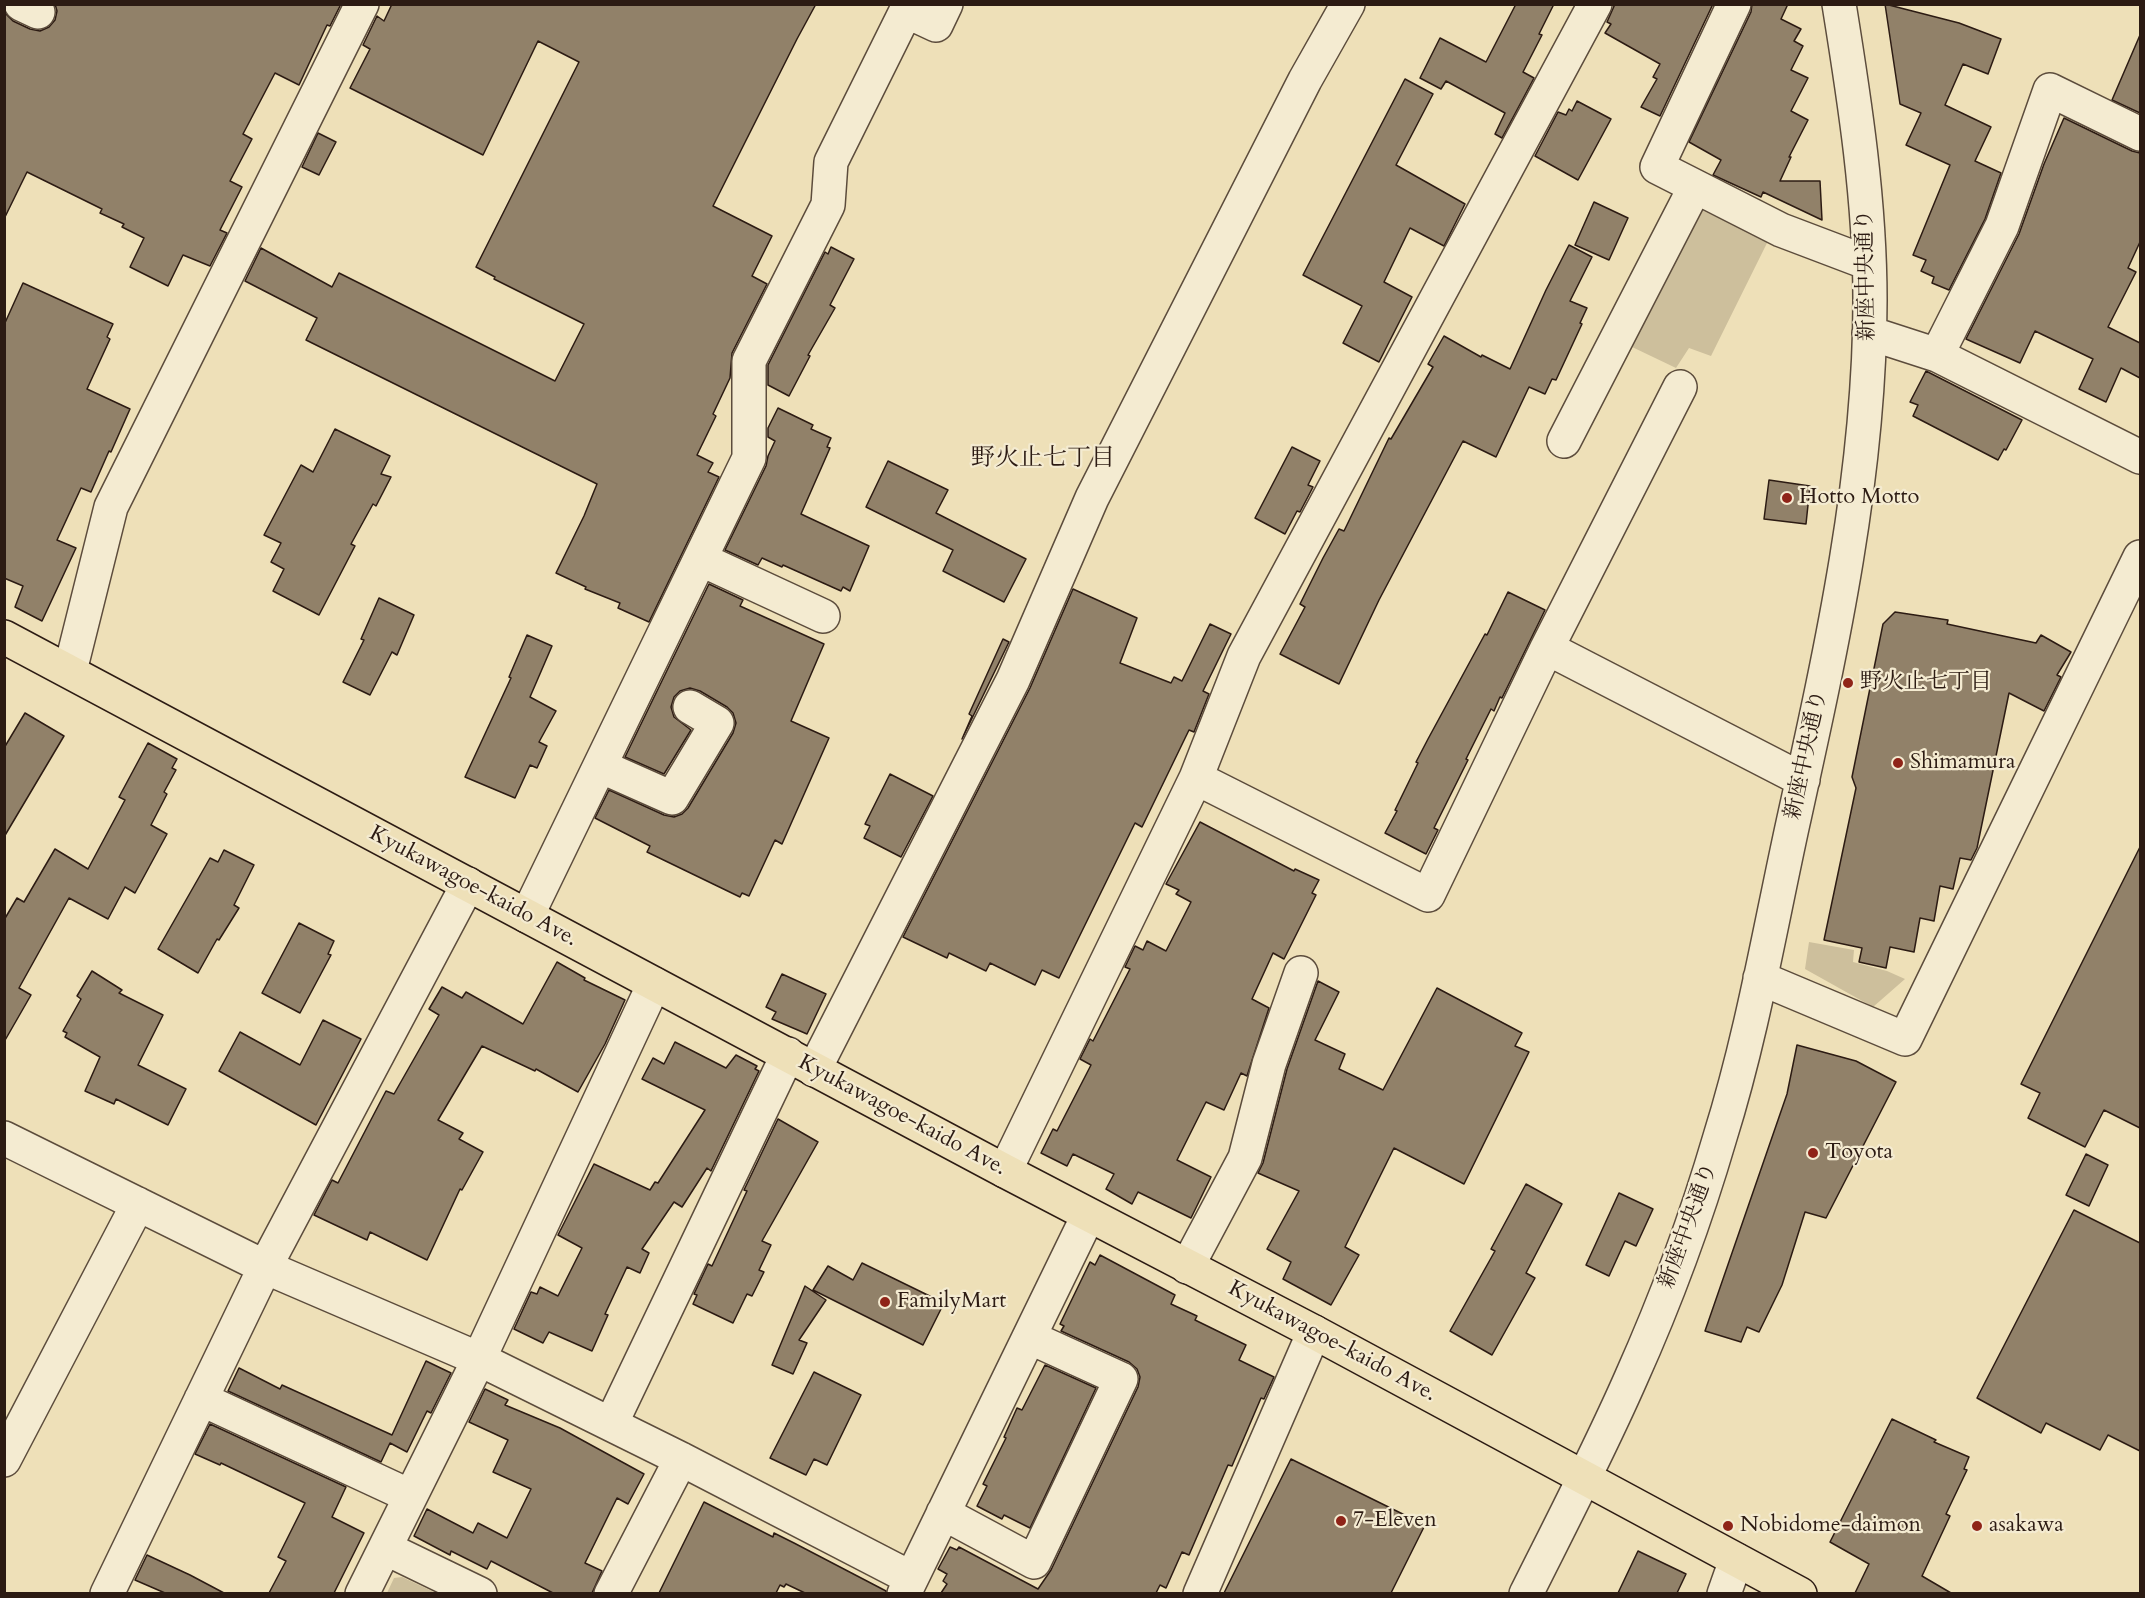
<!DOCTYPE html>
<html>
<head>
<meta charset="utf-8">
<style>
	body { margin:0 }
	#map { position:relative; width:2145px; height:1598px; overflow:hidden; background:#eee0b8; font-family:Cardo,serif }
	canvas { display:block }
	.frame { position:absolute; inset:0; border:6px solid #2c1b13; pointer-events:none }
</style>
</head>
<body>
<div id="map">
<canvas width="2145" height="1598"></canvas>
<div class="frame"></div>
</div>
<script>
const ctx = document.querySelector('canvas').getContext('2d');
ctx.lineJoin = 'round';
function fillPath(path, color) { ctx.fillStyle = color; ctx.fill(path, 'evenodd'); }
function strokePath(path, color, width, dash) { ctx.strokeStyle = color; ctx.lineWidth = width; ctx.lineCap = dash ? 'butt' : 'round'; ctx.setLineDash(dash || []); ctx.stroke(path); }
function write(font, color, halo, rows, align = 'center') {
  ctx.font = font + ' Cardo,"Noto Serif JP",serif'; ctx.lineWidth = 4.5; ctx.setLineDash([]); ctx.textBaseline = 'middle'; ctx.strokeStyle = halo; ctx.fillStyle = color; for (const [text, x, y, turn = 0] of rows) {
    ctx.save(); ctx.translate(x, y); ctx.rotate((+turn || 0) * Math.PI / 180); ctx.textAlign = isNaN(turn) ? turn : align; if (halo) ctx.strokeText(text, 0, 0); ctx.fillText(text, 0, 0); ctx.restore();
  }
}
fillPath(new Path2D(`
	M1697 208 1768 241 1711 356 1689 348 1676 368 1630 346Z
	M1809 942 1854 950 1853 962 1887 971 1905 979 1873 1007 1805 969Z
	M402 1577 436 1593H387L394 1578Z`), '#cdbf9c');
const building = new Path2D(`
	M55 4H341L330 26 327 25 299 85 275 73 243 134 252 139 230 181 242 187 220 230 227 233 210 266 183 255 168 286 130 267 144 238 122 227 124 224 100 213 102 209 27 172 4 219V12L13 21 30 29 40 31 49 27 55 20 57 11Z
	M392 4H816L797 39 713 206 772 236 752 276 767 284 732 353 730 378 713 414 716 416 697 455 713 463 708 472 719 477 649 622 618 608 620 603 585 589 586 587 556 573 584 516 597 484 306 340 317 318 245 281 261 248 332 287 339 273 555 381 584 324 494 279 495 277 476 267 579 62 538 41 483 155 350 88 370 49 363 45 377 16 384 21Z
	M1516 4H1554L1539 34 1542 35 1523 72 1534 78 1502 138 1495 134 1505 113 1446 81 1441 89 1420 78 1440 38 1486 62Z
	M1615 4H1713L1660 116 1641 107 1657 79 1653 77 1660 64 1605 33 1611 24 1607 22Z
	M1752 4H1788L1781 19 1801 29 1794 41 1803 46 1791 70 1808 78 1791 111 1808 120 1789 157H1791L1780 181H1820L1822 220 1763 192 1761 197 1713 175 1721 160 1689 142 1751 12Z
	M1885 4 1959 23 2001 39 1988 74 1963 64 1945 105 1991 127 1975 161 2001 173 1985 219 1949 290 1932 283 1934 277 1921 271 1926 260 1913 255 1950 165 1906 145 1921 113 1900 104Z
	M2140 35V113L2112 100Z
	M1405 79 1433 94 1396 165 1465 204 1444 246 1410 228 1384 282 1412 297 1379 362 1343 343 1362 306 1303 275Z
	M1577 101 1611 119 1578 180 1535 156 1558 112 1566 115 1569 109 1572 111Z
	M2064 118 2132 151 2140 153V242L2128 268 2136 272 2108 327 2140 343V378L2121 368 2106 402 2079 389 2093 359 2035 331 2020 363 1966 339 2019 234 2044 164Z
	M318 133 336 142 319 175 302 167Z
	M1594 202 1628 218 1609 260 1575 245Z
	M1569 245 1592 257 1570 301 1587 308 1580 323 1582 324 1556 380 1552 379 1545 394 1529 387 1496 457 1463 441 1379 600 1339 684 1280 654 1305 607 1300 604 1323 558 1339 529 1344 531 1389 438 1391 439 1433 367 1428 364 1444 336 1481 357 1482 355 1510 369 1546 290Z
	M831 247 854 259 830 305 835 308 808 355 810 356 789 396 768 385V365L825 252 828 254Z
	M23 283 113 324 107 337 110 339 87 389 130 409 111 452 109 451 91 492 81 488 57 540 76 548 42 621 15 607 23 586 4 578V325Z
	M1926 371 2022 420 2006 450 2004 449 1998 460 1913 416 1918 405 1910 402Z
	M778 408 813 425 811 429 831 438 827 447 830 448 801 514 869 546 850 591 843 587 841 591 783 565 782 567 762 558 758 565 725 550 766 466 768 456 775 441 768 437V428Z
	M335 429 390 456 381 474 391 477 376 506 373 504 351 544 355 546 319 615 273 591 284 569 271 562 281 543 264 535 301 465 313 472Z
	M1292 447 1320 461 1308 485 1313 487 1300 512 1297 511 1285 534 1255 518Z
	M888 461 948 490 936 513 1026 559 1004 602 943 571 953 550 866 507Z
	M1769 480 1810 486 1806 524 1764 519Z
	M709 584 743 600 740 606 824 644 791 721 829 738 782 844 775 840 749 896 742 893 740 897 647 852 650 846 595 818 609 790 664 815 674 817 682 814 688 808 733 733 736 723 733 713 727 707 700 691 690 688 680 691 674 697 671 707 674 717 691 730 664 774 625 757Z
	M1073 589 1137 618 1120 663 1171 683 1174 677 1182 681 1210 624 1231 634 1203 691 1209 694 1194 732 1189 730 1142 827 1135 823 1059 978 1042 970 1035 985 990 963 986 971 949 953 947 958 903 937 1030 688Z
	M1508 592 1545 610 1502 698 1500 697 1494 711 1491 709 1466 759 1468 760 1434 828 1438 830 1426 854 1385 833 1397 811 1395 810 1418 763 1416 762 1428 739 1485 634 1487 635Z
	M379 598 414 615 397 655 392 652 370 695 343 682 364 640 361 639Z
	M1895 612 1948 620 1947 624 2036 643 2041 635 2071 652 2057 675 2061 677 2044 711 2009 693 1977 848 1971 860 1960 858 1953 889 1940 886 1934 921 1920 918 1914 952 1890 947 1886 968 1859 962 1862 948 1824 940 1856 788 1852 777 1883 624Z
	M527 635 552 646 530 697 556 711 539 742 547 746 537 768 530 765 515 798 465 777 511 678 509 677Z
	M1003 639 1009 642 962 739 972 716 969 714Z
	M25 713 64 736 4 837V748Z
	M148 743 177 759 172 768 176 770 164 792 167 794 151 825 167 834 135 893 125 887 108 919 69 898 19 988 31 995 4 1042V920L17 898 24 902 55 849 88 869 125 800 119 797Z
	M890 774 933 796 901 857 864 838 870 826 865 824Z
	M1200 822 1294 871 1295 869 1319 880 1312 893 1316 895 1284 959 1273 953 1252 999 1269 1008 1247 1076 1241 1073 1224 1110 1206 1102 1177 1160 1211 1177 1191 1218 1138 1192 1132 1204 1106 1189 1114 1174 1073 1154 1067 1166 1041 1153 1053 1129 1057 1131 1091 1065 1080 1059 1090 1039 1093 1041 1130 969 1125 967 1135 946 1143 950 1147 941 1166 951 1191 902 1176 894 1179 890 1166 884Z
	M2140 847V1128L2104 1110 2085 1147 2028 1118 2040 1093 2021 1084Z
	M224 850 254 865 234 905 239 908 219 940 217 939 198 973 158 949 210 858 218 862Z
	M299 923 334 941 328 954 331 955 300 1013 262 993Z
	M557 962 585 978 584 980 625 1000 605 1044 578 1092 536 1069 535 1071 482 1046 438 1120 463 1133 459 1139 483 1152 462 1190 460 1189 427 1260 370 1232 367 1240 314 1215 332 1180 338 1183 386 1091 394 1094 439 1015 429 1009 442 987 462 998 466 992 523 1024Z
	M92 971 122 990 119 993 163 1015 138 1065 186 1089 168 1125 116 1099 114 1104 85 1091 100 1057 65 1037 67 1033 63 1031 81 999 77 996Z
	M782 974 826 994 807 1034 772 1019 776 1012 766 1007Z
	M1318 981 1339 992 1315 1040 1345 1054 1339 1069 1383 1090 1437 988 1522 1033 1515 1046 1529 1052 1464 1184 1394 1148 1345 1247 1359 1255 1331 1305 1283 1279 1291 1262 1267 1249 1299 1191 1258 1173 1263 1163 1287 1069Z
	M323 1020 361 1039 316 1125 219 1071 240 1032 300 1065Z
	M675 1042 726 1068 736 1055 757 1066 755 1069 759 1071 711 1171 707 1168 682 1207 674 1202 642 1249 649 1253 640 1273 627 1267 605 1314 608 1315 592 1351 549 1332 543 1343 514 1329 531 1292 537 1294 540 1287 558 1296 582 1248 558 1235 594 1164 650 1190 655 1182 658 1183 705 1110 642 1079 653 1058 664 1064Z
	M1797 1045 1856 1061 1896 1082 1826 1218 1805 1212 1782 1285 1759 1332 1747 1327 1741 1342 1705 1331 1787 1094Z
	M778 1119 818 1142 762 1241 771 1245 759 1270 764 1272 752 1296 747 1294 733 1323 693 1304 697 1295 694 1294 708 1264 712 1266 747 1191 744 1190Z
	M2086 1154 2108 1165 2089 1206 2066 1195Z
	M1526 1184 1562 1204 1526 1273 1535 1278 1492 1355 1450 1331 1495 1251 1491 1249Z
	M1619 1193 1653 1209 1636 1246 1625 1241 1609 1276 1586 1265Z
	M2074 1210 2140 1243V1451L2108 1435 2100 1450 2046 1423 2041 1433 1977 1398Z
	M1100 1255 1175 1295 1171 1304 1197 1316 1195 1320 1246 1345 1239 1360 1274 1377 1264 1399 1261 1398 1232 1466 1228 1465 1189 1555 1182 1552 1166 1588 1160 1585 1156 1593H941L947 1584 943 1581 947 1574 938 1569 950 1547 957 1550 959 1547 1038 1589 1051 1570 1138 1387 1140 1377 1137 1369 1129 1362 1061 1331 1064 1326 1060 1324 1090 1262 1095 1265Z
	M862 1263 944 1303 923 1345 813 1290 828 1266 853 1280Z
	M805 1286 826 1300 799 1340 807 1343 793 1374 772 1365Z
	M426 1361 451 1373 431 1413 427 1411 407 1452 390 1443 381 1462 228 1391 239 1368 280 1389 282 1385 392 1435Z
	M1045 1365 1096 1388 1030 1528 1004 1515 1002 1519 977 1506 987 1486 983 1484 1006 1438 1004 1437 1017 1408 1022 1410Z
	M814 1372 861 1395 827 1465 814 1459 806 1475 770 1458Z
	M485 1389 508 1400 505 1405 560 1428 644 1474 628 1504 617 1498 585 1563 602 1571 592 1593H553L491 1561 487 1569 451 1551 450 1555 414 1536 427 1509 473 1533 478 1523 507 1538 531 1489 493 1472 508 1440 469 1422Z
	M1892 1419 1936 1440 1934 1442 1969 1457 1964 1469 1967 1470 1946 1514 1950 1516 1922 1576 1951 1593H1855L1869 1564 1830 1542Z
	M210 1424 346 1487 332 1517 364 1533 334 1593H269L286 1561 278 1557 305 1503 221 1463 220 1465 195 1454Z
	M1291 1459 1425 1525 1391 1593H1224Z
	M704 1502 773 1537 774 1533 794 1543 886 1591V1593H805L786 1584 784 1587 780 1585 776 1593H659Z
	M1638 1551 1686 1574 1677 1593H1618Z
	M147 1555 190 1575 224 1593H165L135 1580Z`);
fillPath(building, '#918169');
strokePath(building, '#2c1b13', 1.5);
const minor = new Path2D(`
	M21 4 38 12
	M1734 4 1657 167 1781 230 1868 263
	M1869 333 1937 355 2140 457
	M1937 355 2002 226 2050 90 2140 134
	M1564 441 1695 187
	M700 559 823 616
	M1547 648 1803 780
	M70 671 111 507 362 4
	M600 766 672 798 717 723 690 707
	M1196 778 1428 895 1547 648 1680 387
	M527 916 749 458V361L828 205 831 162 906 11 936 25 946 4
	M1760 978 1905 1039 2140 557
	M814 1070 1013 680 1092 498 1305 80 1348 4
	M4 1138 265 1267 479 1359 681 1459 911 1578
	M1005 1171 1196 778 1244 656 1595 4
	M1187 1267 1245 1158 1269 1064 1301 973
	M201 1399 410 1496
	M611 1424 788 1054
	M4 1460 138 1204
	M943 1513 1034 1562 1121 1379 1029 1337
	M385 1548 480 1594
	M107 1594 265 1267 468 884
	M362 1594 479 1359 654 984
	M611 1594 681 1459
	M904 1594 1088 1216
	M1200 1594 1314 1332
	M1526 1594C1562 1522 1599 1451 1631 1378 1666 1300 1696 1219 1720 1137 1752 1035 1770 928 1793 823 1831 651 1870 477 1870 300 1870 201 1855 103 1839 4
	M1724 1594 1736 1560`);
const major = new Path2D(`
	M4 637 1005 1171 1314 1332 1800 1594`);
strokePath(minor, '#5c4c3c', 36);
strokePath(major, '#2c1b13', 36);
strokePath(minor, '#f4ebd1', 33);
strokePath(major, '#eee0b8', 33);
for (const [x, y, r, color] of [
	[1787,498,6,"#8f2418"],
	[1848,683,6,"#8f2418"],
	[1898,763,6,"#8f2418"],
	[1813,1153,6,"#8f2418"],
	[885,1302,6,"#8f2418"],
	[1341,1521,6,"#8f2418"],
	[1728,1526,6,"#8f2418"],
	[1977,1526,6,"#8f2418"]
]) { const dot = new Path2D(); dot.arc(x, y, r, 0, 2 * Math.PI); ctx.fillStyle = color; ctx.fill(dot); strokePath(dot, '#f4ebd1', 2); }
write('22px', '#2c1b13', '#f4ebd1', [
	["新座中央通り",1867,275,-91],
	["新座中央通り",1807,755,-78],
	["Kyukawagoe-kaido Ave.",473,887,28],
	["Kyukawagoe-kaido Ave.",902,1116,28],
	["新座中央通り",1689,1226,-70],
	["Kyukawagoe-kaido Ave.",1332,1342,28]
]);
write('22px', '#2c1b13', '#f4ebd1', [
	["Hotto Motto",1799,498],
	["野火止七丁目",1860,683],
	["Shimamura",1910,763],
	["Toyota",1825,1153],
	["FamilyMart",897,1302],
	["7-Eleven",1353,1521],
	["Nobidome-daimon",1740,1526],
	["asakawa",1989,1526]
], 'left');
write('24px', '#2c1b13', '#f4ebd1', [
	["野火止七丁目",1043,459]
]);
</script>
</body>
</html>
